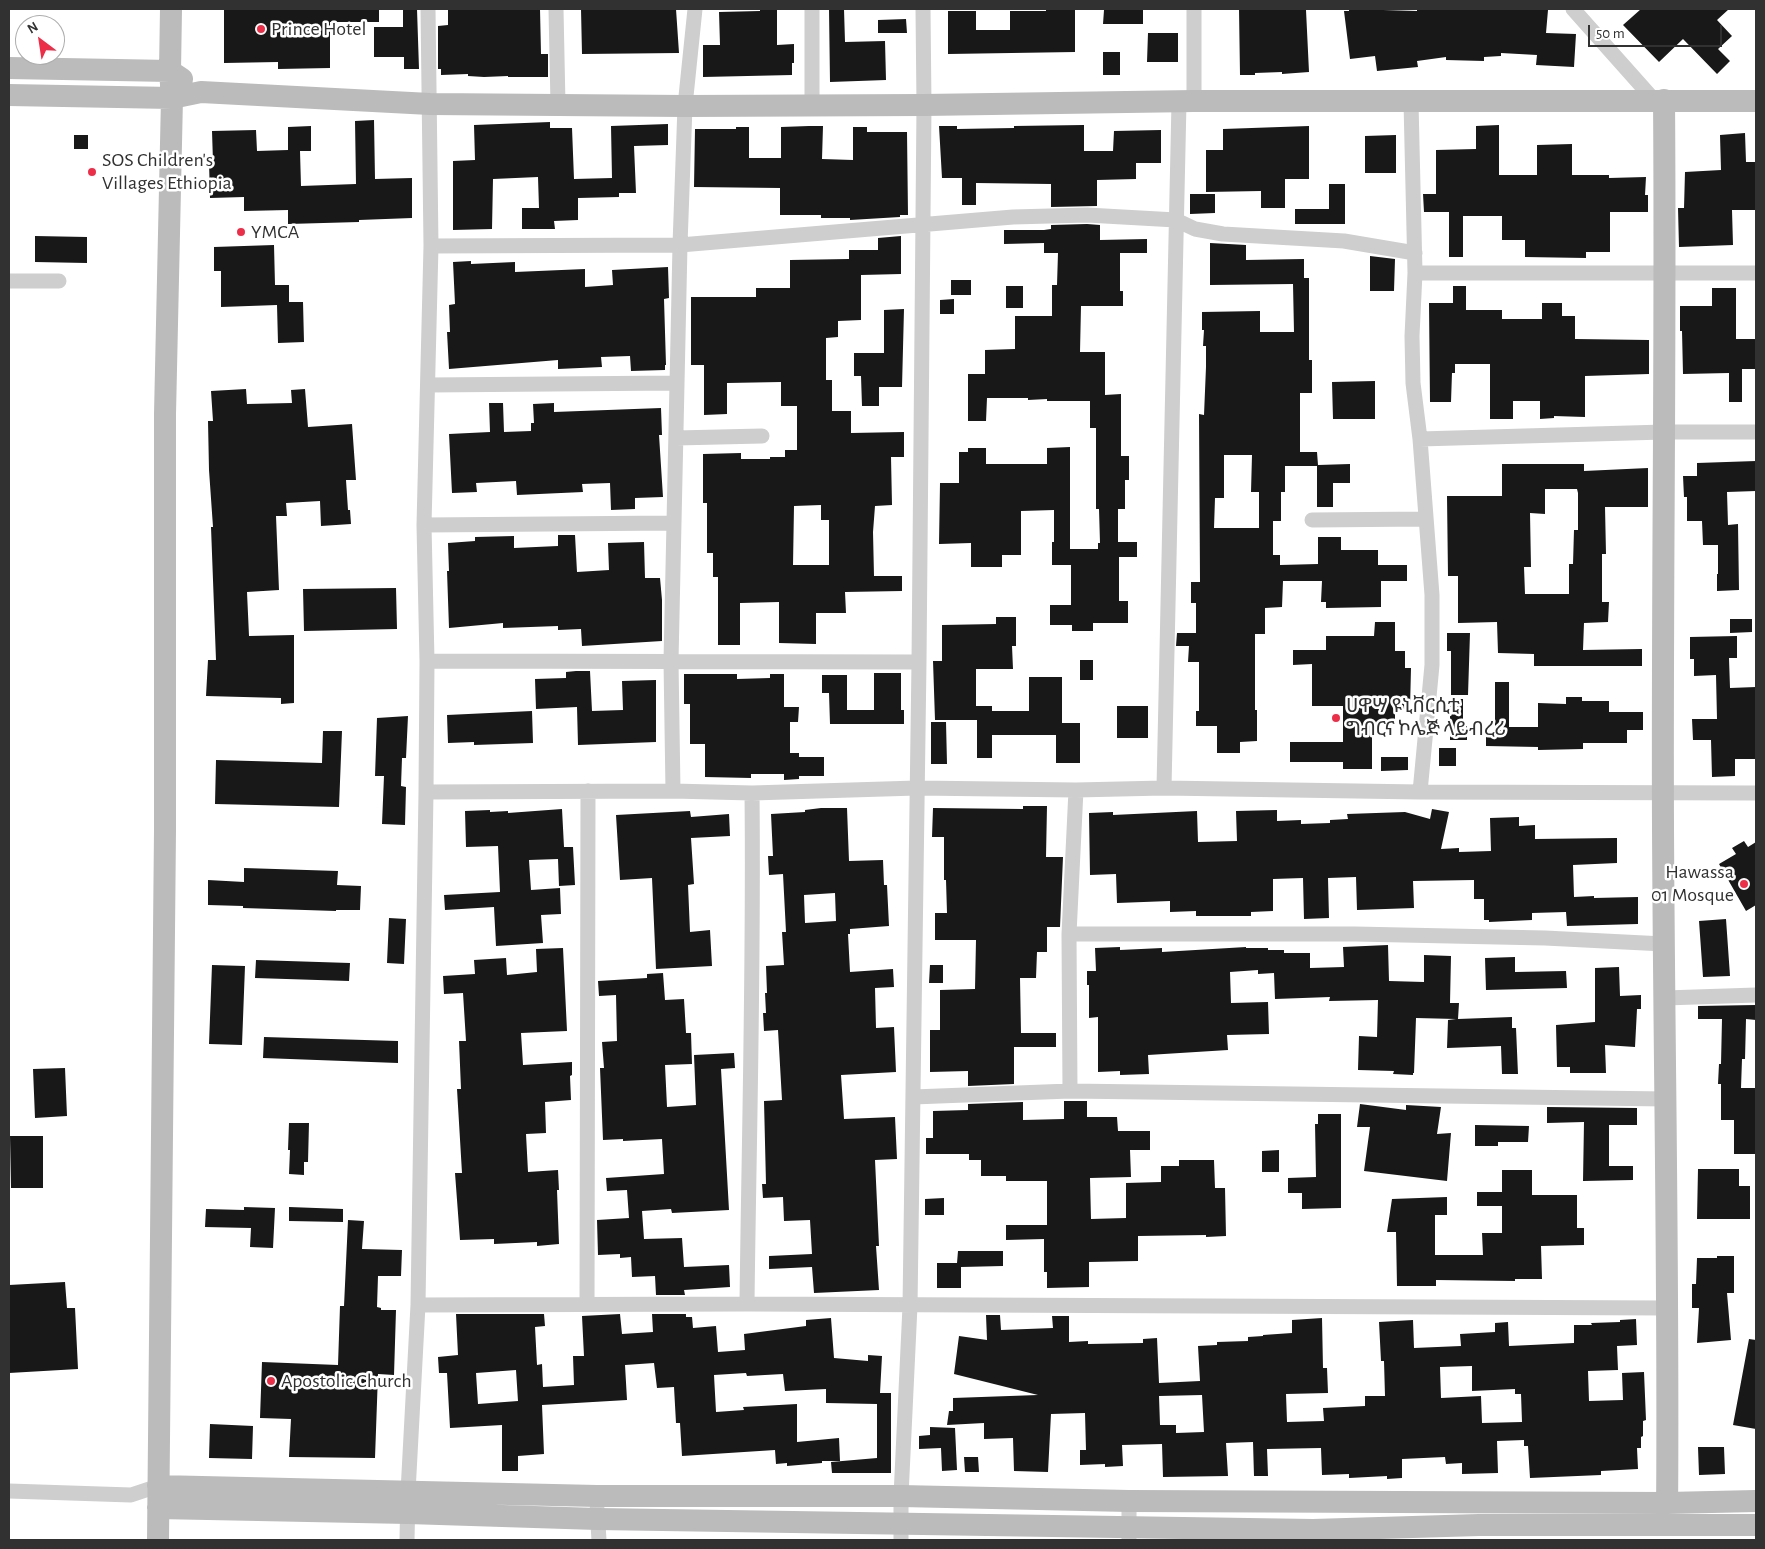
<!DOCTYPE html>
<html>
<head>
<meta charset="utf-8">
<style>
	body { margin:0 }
	#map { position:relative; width:1765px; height:1549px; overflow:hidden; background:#fff; font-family:"Alegreya Sans",sans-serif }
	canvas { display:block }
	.frame { position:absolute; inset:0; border:10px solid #313131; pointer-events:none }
	.north { position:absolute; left:15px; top:15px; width:50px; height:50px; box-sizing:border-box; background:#fff; border:1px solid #adadad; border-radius:50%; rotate:329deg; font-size:14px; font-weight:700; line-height:20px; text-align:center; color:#313131 }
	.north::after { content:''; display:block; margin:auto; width:18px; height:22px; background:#ed2e48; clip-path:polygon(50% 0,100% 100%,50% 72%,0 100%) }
	.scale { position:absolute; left:1588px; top:25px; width:134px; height:22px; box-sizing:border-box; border:2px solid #313131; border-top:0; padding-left:6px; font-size:15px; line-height:18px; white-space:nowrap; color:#313131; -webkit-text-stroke:4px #fff; paint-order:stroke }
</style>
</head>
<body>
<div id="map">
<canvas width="1765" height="1549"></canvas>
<div class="frame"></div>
<div class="north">N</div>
<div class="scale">50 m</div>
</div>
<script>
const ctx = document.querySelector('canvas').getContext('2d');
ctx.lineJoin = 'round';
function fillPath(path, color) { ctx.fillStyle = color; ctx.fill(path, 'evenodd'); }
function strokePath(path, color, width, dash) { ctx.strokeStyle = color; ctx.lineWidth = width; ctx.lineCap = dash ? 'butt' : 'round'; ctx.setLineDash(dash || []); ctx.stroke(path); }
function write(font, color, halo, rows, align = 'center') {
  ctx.font = font + ' "Alegreya Sans","Noto Sans Ethiopic",sans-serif'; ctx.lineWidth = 5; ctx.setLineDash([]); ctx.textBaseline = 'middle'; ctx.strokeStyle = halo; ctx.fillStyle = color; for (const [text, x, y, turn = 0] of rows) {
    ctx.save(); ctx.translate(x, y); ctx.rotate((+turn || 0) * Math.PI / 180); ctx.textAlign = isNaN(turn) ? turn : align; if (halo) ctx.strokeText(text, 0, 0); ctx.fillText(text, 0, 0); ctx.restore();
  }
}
fillPath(new Path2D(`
	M224 9H379V22H330V68L278 69V62L224 63Z
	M403 9H417L419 69H404V57H374V27H403Z
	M448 9H540L541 54H548V77H508V76L484 77 468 76V74L441 75V69H438V26L448 25Z
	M581 9H676L679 53 582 54Z
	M760 9H777V45L794 44V63H792V75L703 77V45H720L719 12 760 11Z
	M829 9H844L845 42 885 41 886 80 830 82Z
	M1046 9H1075V52L948 54V11H976V30H1010V11H1046Z
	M1239 9 1306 10 1309 72 1282 74V72L1255 73V75H1240Z
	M1349 9 1417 11V9L1548 10 1546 33 1576 34 1574 67 1536 65 1537 55 1501 53V56L1484 57V61L1446 60V57L1417 61 1418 67 1377 71 1375 56 1350 59 1344 11H1349Z
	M1641 9H1729L1717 20 1732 36 1718 49 1730 61 1717 74 1683 39 1659 62 1623 25Z
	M1104 10H1143V24H1103Z
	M906 19 907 33H878V20Z
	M1148 33H1178V62H1147Z
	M1103 52H1120V75H1103Z
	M374 120 375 179 412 178V218L359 220V222L288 224V210L244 211V197L210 198 209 162H213L212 131 256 130 257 151 288 150V127L311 126V151H300L301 186 356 184 355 121Z
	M550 122V128H572L574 179 612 178 611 126 668 124V145L634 146 636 193H619V197L578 198V220L554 221 555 229H522V208H539L538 177 493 179 492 229 453 230V161L475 160 474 125Z
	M1084 125V151H1113L1114 131 1161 130V163H1136V179L1097 180V206L1051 207V184L976 183V205H962V178H942L939 126H957V129L1014 128V126Z
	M1499 125V175H1537V145L1572 144V175H1609V178L1646 177 1645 195H1648V212H1610V252H1586V258L1525 257V240H1502V216H1463V257H1449V212H1424L1423 194H1436V150L1476 149V126Z
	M809 126H823L822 159 853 160V127H867V132H907L908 215H900V217L850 220V218H821V215H780V188L694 187 695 129H736V127H749V158H781V127Z
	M1309 126V179H1285V208H1261V191L1206 192V150H1223V129Z
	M1745 133 1746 162H1756V210H1732L1733 245 1679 247 1678 208H1684L1685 172 1721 170 1720 135Z
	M74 135H88V149H74Z
	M1396 135V173H1365V136Z
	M1329 184H1345V224H1295V209H1329Z
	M1190 194H1215V213L1190 214Z
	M1087 224 1100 225V240L1147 239V253H1120V291H1123V306H1081L1080 352H1105V395L1121 394V456H1129V480H1125V509H1118V542H1137V557H1119V601H1128V623H1093V631H1072V625H1050V605H1071V565H1052V542H1054V510L1021 511V555H1002V567H971V543L939 544 940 483H959V452H968V448H986V464H1047V448L1070 447V549H1098V543H1100L1099 509H1096V428H1090V401H1047V399L1028 400V398H987L986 421H968V374H985V350L1015 349V316H1052V285H1057L1058 253H1044V243L1004 244V230H1044L1051 229V225Z
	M35 236 87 237V263L35 262Z
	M901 236V274L861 275V320L838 321V337L826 338V380H832V411H851V433L904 432V457H891L892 505 875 506 873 532 874 576H902V591L845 592 846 613H816V644L779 643V602L740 603V645H718V577H713V553H707V503H703V454L741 453V459H770V457H785V450H797V406H781V382L727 383V414L704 415V365H691V297H756V288H790V260L849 259V250H878V238ZM821 505V520H829V565H793L794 506Z
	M1210 243 1246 245V260L1304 259V278H1309V360H1312V393H1300V452H1317L1318 465 1350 464V483H1333V507H1317V466H1285V492H1281V521H1273V555H1280V565L1318 564V537H1341V550H1378V565H1407V581H1381V607L1326 608V602H1321L1322 581H1283L1282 607 1265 608V634H1255V710H1257V741L1240 742V753H1217V726H1196V711H1199V662H1188L1189 646H1176L1177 633H1196V603H1191V582H1200L1199 414 1204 415 1206 367V346H1203L1204 330H1202V312L1260 311V332H1294L1293 284 1210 285ZM1224 455H1252L1251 492H1259V528H1214L1215 498H1224Z
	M274 245 275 285H289V302H303L304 342 278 343 277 305 221 307V271H214V247Z
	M1370 256 1395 259 1394 291H1370Z
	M471 261V264L515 262V272L585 269V287L613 285 612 270 668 267 669 298 664 299 666 365H665V370L631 371 630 356 601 357 602 367 558 369V360L449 369 447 332H450L449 305 455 304 453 262Z
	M951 280H971V295H951Z
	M1006 286H1023V308H1006Z
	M1453 286H1466V310H1502V319H1542V303H1562V316H1575V339L1649 340V374L1585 376V417L1554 416V418L1540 419V401H1513V419H1490V364H1455V373H1452L1451 402H1430L1429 303H1453Z
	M1712 288H1736V339H1756V369H1742V402H1729V373L1683 374 1682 331H1680V306H1712Z
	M954 299V314H940V300Z
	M904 309 902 387H879V406H862L861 376H854V353H884V310Z
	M1375 381V419H1333L1332 382Z
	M246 389 247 404 292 403 291 390 305 389 308 427 352 424 356 480H346L348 510H350L351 524 321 526 320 501 286 503 287 516H276L279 590 247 592 249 636 294 635V703L281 704V698L206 696 208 660H216L211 527H213L209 470 208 421H213L211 391Z
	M489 403H503L504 432 531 431V423H534L533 404 554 403V412L661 408 662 435H659L663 497 635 498V509L611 510 610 483 582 484 583 492 517 495 516 481 476 483 477 492 452 493 449 434 490 432Z
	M1756 461V491L1727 492 1728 525 1738 524 1739 590 1717 591V574H1718V545H1703L1702 521H1687V497H1684L1683 476H1697V463Z
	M1502 464H1584V471L1648 468V507H1605L1606 554H1602V602H1609L1608 622 1584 623 1583 650 1642 649V666H1534V654L1498 653 1497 622 1458 623V576H1448L1447 496H1502ZM1545 489H1577L1578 493V530H1574L1573 564H1569V594H1525L1524 567H1531L1530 513 1545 514Z
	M558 535H575L577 572 609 570 608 543 644 542 645 578H660L662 600V641L582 646 581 629 558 630V626L503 628V623L449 628 447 571H449L448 543 475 541V537L514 536V548L558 546Z
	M396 588 397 629 304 631 303 589Z
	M996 617H1016V646H1012L1013 669H976V706H992V711H1029V677H1062V723H1080V763H1056V735H992V758H977V720H935L933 661H942V625L996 624Z
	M1730 619H1752V632L1730 633Z
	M1375 622H1395V651H1405V668H1411L1410 709H1395V724H1372V769H1343V762H1290V742H1343V706H1312V664L1293 665V650H1326V636H1374Z
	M1447 633H1470L1468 695H1451V651H1447Z
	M1737 636V658H1729L1730 688 1756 687V759H1735V776L1712 777 1711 740H1693L1692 719H1717L1716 675 1694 676V659H1690V637Z
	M1080 660H1093V680H1080Z
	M576 671H590L592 711 623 710 622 681 656 680V742L578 745 577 707 536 709 535 679 566 678V672Z
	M874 673H901V710H904V724H830L829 693H822V675H847V710H874Z
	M684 674H737V679L770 678V674H784V707H799L798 722H790V753H799V757H824V776H799V779L784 780V774H751V778L705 777V744H690V704H684Z
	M1495 682H1509V727H1538V703L1566 704V697H1582V701H1609V712H1643V730H1627V743H1583V749L1538 750V747L1486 746V731H1495Z
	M1450 699H1463V726H1467V740H1450Z
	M1117 706H1148V738H1117Z
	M532 711 533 743 474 745V742L448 743 447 715Z
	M408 716 406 758H402L401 786 406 787 405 825 382 824 384 776H375L377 718Z
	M931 722H946L947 764H931Z
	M323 731H342L339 807 215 804 216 760 322 763Z
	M1439 748H1456V766H1439Z
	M1381 757H1408V770L1381 771Z
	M1023 806H1047L1046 857H1063L1060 927H1047V952H1037L1036 978H1020L1021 1033H1056V1047H1014V1084L968 1086V1071L930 1072V1030H940V990L975 989 976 940H935V913H947L946 880H944V837H932L933 808 1023 809Z
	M821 808H847L849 861 883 860 884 885H887L889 926 850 929V934H848L850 972 893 969 894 987 875 988 876 1028 894 1027 896 1072 841 1075 844 1119 895 1117 897 1159 875 1160 879 1246H876L879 1290 814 1293 812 1267 769 1269V1256L812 1254 810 1220 784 1221 783 1197 763 1198 762 1184H766L764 1101 782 1100 778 1030 764 1031 763 1013H766L765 993H767L766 966 784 965 782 932H786L783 874 769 875 768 856H773L771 814 805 812V810ZM835 893 836 921 805 923 804 895Z
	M562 809 564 847H573L575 885 559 886 558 859 529 860 531 890 560 888 561 914 541 915 543 943 496 946 494 907 445 910 444 895 500 892 498 846 466 847 465 811 490 810V812L508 811V813Z
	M1432 809 1449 812 1441 849 1459 848V852L1491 851 1490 818 1519 817V826L1535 825V839L1617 838V863L1573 865 1574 897 1594 896V898L1638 897V924L1567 926 1566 912 1532 913V920L1489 922V920H1484V899H1474V880L1413 881 1414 908 1357 910 1356 877 1328 878 1329 918 1304 919 1303 878 1273 879V911L1251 912V916H1196V911L1170 912V901L1117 903 1116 874 1090 875 1089 813 1113 812V815L1197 811 1198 842 1237 841 1236 811 1277 810V821L1301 820V824L1330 823V820L1348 819 1347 814 1405 812 1430 819Z
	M690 811 691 817 729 814 730 836 691 838 694 884 688 885 690 932 710 930 712 966 656 969 652 878 620 880 616 815Z
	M1744 841 1748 847 1756 842V905L1746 911 1719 864 1736 854 1732 848Z
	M244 868 338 871 337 885 361 886 360 910H336V911L243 908V906L208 905V880L244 882Z
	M389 918 406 919 404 964 387 963Z
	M1726 919 1730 976 1703 977 1699 921Z
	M1388 945 1389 981 1424 982V955L1451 956 1450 1003H1459L1458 1019 1512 1017V1028H1516L1518 1074H1502L1501 1046 1447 1048 1448 1020 1456 1019 1416 1018 1414 1073H1413V1075L1393 1074 1394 1071 1358 1070 1359 1036 1377 1037 1378 1000 1329 1001 1330 997 1275 999 1274 973 1258 974V970L1230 972 1231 1003 1268 1002 1269 1034 1227 1035 1228 1050 1148 1055 1149 1074 1120 1075V1071L1098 1072V1017L1089 1018V985H1087V971H1096L1095 948 1120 947V950L1162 948V952L1246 947V948H1268V950H1284V953H1310V968L1344 967 1343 947Z
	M563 948 567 1031 521 1033 523 1065 572 1062V1075L570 1076 571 1100 545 1102 546 1133 526 1134 528 1172 558 1170 559 1190H557L559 1244 537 1246V1242L494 1244V1239L460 1240 455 1173H462L457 1089H461L459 1041H466L463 993 444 994 443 976 475 974 474 960 506 958 507 975 537 972 536 949Z
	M1515 957V972L1566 971 1567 988 1486 990 1485 958Z
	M256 960 350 963 349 981 255 978Z
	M212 965 245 966 242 1045 209 1044Z
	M930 965H943V983H929Z
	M1619 967 1620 996 1641 995V1009H1637L1635 1047 1605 1045 1606 1073H1570V1067H1557L1556 1025 1595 1022V968Z
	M663 973 665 1000 684 999 686 1033H691L692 1064 665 1065 667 1107 696 1105 694 1055 734 1053 735 1068 721 1069 729 1210 672 1213 671 1209 642 1211 644 1239 682 1238 684 1267 729 1265 730 1287 684 1290 685 1295H656L655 1276 632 1277 631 1257 620 1258V1254L598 1255 597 1220 629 1218 627 1190 607 1191 606 1178 664 1174 662 1139 623 1141V1139L603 1140 600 1068H604L602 1042 617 1041 616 995 599 996 598 981 647 978V974Z
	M1756 1005V1020L1746 1019 1745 1059H1742L1741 1088H1756V1154H1734V1120H1721V1084H1718L1719 1064H1721L1722 1019H1698V1006Z
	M264 1037 398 1041V1063L263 1058Z
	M65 1068 67 1116 35 1118 33 1069Z
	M1064 1101H1087V1117H1117L1118 1131H1150V1150H1130L1131 1177 1090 1178 1091 1219 1126 1218V1183L1161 1182V1166H1179V1160H1214L1215 1188H1225L1226 1236 1206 1237V1235L1138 1236V1261L1089 1262V1287L1047 1288V1272H1044V1239L1006 1240V1225H1047V1181H1006V1176H981V1160H969V1154H926V1138H933V1111L968 1110V1104L1023 1102V1120L1064 1119Z
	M1360 1104 1406 1110V1105L1441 1107 1437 1134 1451 1133 1447 1181 1364 1171 1370 1127H1357Z
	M1547 1107 1637 1108V1125H1609V1166H1633V1180L1583 1181 1584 1122 1547 1123Z
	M1318 1114H1341V1208L1302 1209V1193H1288V1178L1316 1177 1315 1124H1318Z
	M289 1123H309L308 1162H304V1175L289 1174 290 1150H288Z
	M1475 1125 1529 1126 1528 1142H1498V1146H1475Z
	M10 1136H43V1188H11Z
	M1279 1150V1172H1262V1151Z
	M1698 1169H1739V1186H1750V1219H1697Z
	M1502 1170H1532V1195H1577V1228H1584V1245L1541 1246 1542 1279H1515V1281L1436 1280V1286H1397L1396 1232H1387L1392 1199 1447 1197V1215H1435V1255H1483L1482 1233H1502V1206H1477V1192H1502Z
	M944 1198V1215H925V1199Z
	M244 1207 275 1208 273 1248 250 1247 251 1228 205 1227 206 1209 244 1210Z
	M289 1207 343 1209V1222L289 1221Z
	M348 1220 364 1221 362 1249 402 1250 401 1276H378L377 1307 381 1308V1310H396L394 1375 378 1374 375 1458 289 1457 291 1419 260 1418 262 1362 338 1365 340 1306H344Z
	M958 1251H1003V1266L961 1267V1288H937V1263H957Z
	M1717 1256H1734V1293H1727L1731 1340 1697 1343 1699 1308H1692V1284H1696L1697 1258H1717Z
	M65 1282 67 1308H75L78 1369 9 1373V1285Z
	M456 1314H544L545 1326 535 1327 537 1365 542 1364 543 1387 574 1385 573 1356H584L582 1316 620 1314 622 1334 653 1332 652 1314H686V1317H692L693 1328 716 1326 718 1352 745 1350 744 1334 806 1326V1320L831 1318 834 1358 868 1361V1355L882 1356 880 1393H891V1473H832L831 1462 877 1458V1404L826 1403V1389L785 1391 783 1374 747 1376 746 1373 714 1375 716 1412 744 1410 743 1407 797 1404V1442L839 1438 840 1461H822V1463L787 1466V1463L776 1464 775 1450 682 1456 680 1423H676L674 1387 657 1388 654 1363 625 1365 627 1400 542 1405 544 1454 518 1456V1471H502V1425L450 1428 447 1373H439L438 1357 458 1355ZM516 1370 518 1401 478 1404 476 1373Z
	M986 1315H1000L1001 1330 1053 1328 1052 1316H1069V1342L1088 1341V1344L1143 1343V1339L1157 1338 1159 1383 1200 1381 1198 1346 1217 1345V1342L1248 1341V1337L1263 1336V1335L1292 1333V1320L1322 1318 1323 1368H1327L1328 1393 1286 1394 1287 1422 1324 1421 1323 1408 1365 1406V1396H1385L1384 1361H1381L1379 1322 1413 1320 1414 1348 1461 1346 1460 1334 1495 1332V1323L1508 1322 1509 1346 1574 1343V1325H1592L1591 1323 1620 1322V1320L1636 1319 1637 1345 1617 1346 1618 1370 1588 1371 1589 1401 1623 1400 1622 1373 1644 1372 1646 1420 1643 1421V1436L1641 1437V1448H1637L1638 1469 1601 1471V1475L1530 1478 1528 1446H1524V1440L1497 1441 1498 1473 1462 1474V1463L1446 1464 1445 1457 1402 1459V1478L1387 1479V1476L1349 1478V1474L1322 1475 1321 1448 1267 1449 1268 1476H1254L1253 1442 1226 1443 1228 1476 1163 1477 1162 1444 1122 1445 1123 1466 1105 1467V1464L1080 1465V1450H1086L1085 1413 1051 1414 1048 1472 1014 1471 1013 1438 984 1439V1423L947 1425 949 1411H953V1398L1038 1395 954 1374 959 1336 987 1340ZM1472 1366V1391L1515 1389V1394H1521L1522 1422 1482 1423 1481 1396 1441 1398 1440 1367ZM1202 1395 1204 1432 1176 1433V1425H1160L1159 1396Z
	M1749 1339 1756 1340V1429L1733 1425Z
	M210 1424 253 1426 252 1459 209 1458Z
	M930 1427 955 1428 957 1470 942 1471 941 1448 919 1449V1436L930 1435Z
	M1698 1447H1724L1725 1474 1699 1475Z
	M964 1457H978L979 1472H965Z`), '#181818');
strokePath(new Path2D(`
	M556 9 558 105
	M1573 9 1654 100
	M1194 101V9
	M1411 102 1415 273 1412 336 1413 383 1420 439 1432 595V665L1420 792
	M812 106V9
	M431 246 680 245 1013 217 1087 215 1176 220 1195 229 1223 234 1344 241 1415 253
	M1415 273H1756
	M9 281H59
	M428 385 677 383
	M676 438 762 436
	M1420 439 1664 432H1756
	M1312 520 1425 519
	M424 525 674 523
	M427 661 919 662
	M1164 788 1179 102
	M673 791 671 661 680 245 685 106 695 9
	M426 792 673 791 752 793 917 788 1076 790 1164 788 1420 792 1756 793
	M1069 934H1355L1545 938 1664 944
	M1665 998 1756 995
	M1070 1091 1069 934 1076 790
	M913 1097 1070 1091 1666 1099
	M587 1304 588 791
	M747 1304C749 1134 754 964 752 793
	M418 1305 747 1304 1666 1308
	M9 1491 131 1495 158 1486
	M597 1509 599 1540
	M407 1540 408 1492 418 1305 426 792 427 661 424 525 431 246 428 9
	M901 1540V1496L910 1306 919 662 924 105 923 9
	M1129 1540V1501`), '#cecece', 15);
strokePath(new Path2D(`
	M9 68 170 71 182 79
	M9 95 172 98 201 92 430 104 685 106 924 105 1194 101H1756
	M1664 100C1666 342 1662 584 1663 826 1664 1057 1669 1287 1667 1517
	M158 1486 597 1496H901L1129 1501 1667 1503 1756 1501
	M158 1508 408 1513 597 1519 1313 1530 1479 1525H1756
	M158 1540 165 830V414L172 98 170 71 171 9`), '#bbb', 22);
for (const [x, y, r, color] of [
	[261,29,5,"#ed2e48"],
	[92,172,5,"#ed2e48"],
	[241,232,5,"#ed2e48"],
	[1336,718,5,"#ed2e48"],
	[1744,884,5,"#ed2e48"],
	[271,1381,5,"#ed2e48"]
]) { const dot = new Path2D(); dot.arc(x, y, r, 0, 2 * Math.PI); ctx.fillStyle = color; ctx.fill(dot); strokePath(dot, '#fff', 2); }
write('20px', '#313131', '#fff', [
	["Prince Hotel",271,29],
	["SOS Children's",102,160],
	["Villages Ethiopia",102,183],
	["YMCA",251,232],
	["ሀዋሣ ዩኒቨርሲቲ",1346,706],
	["ግብርና ኮሌጅ ላይብረሪ",1346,729],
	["Hawassa",1734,872,"right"],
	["01 Mosque",1734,895,"right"],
	["Apostolic Church",281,1381]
], 'left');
</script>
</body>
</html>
